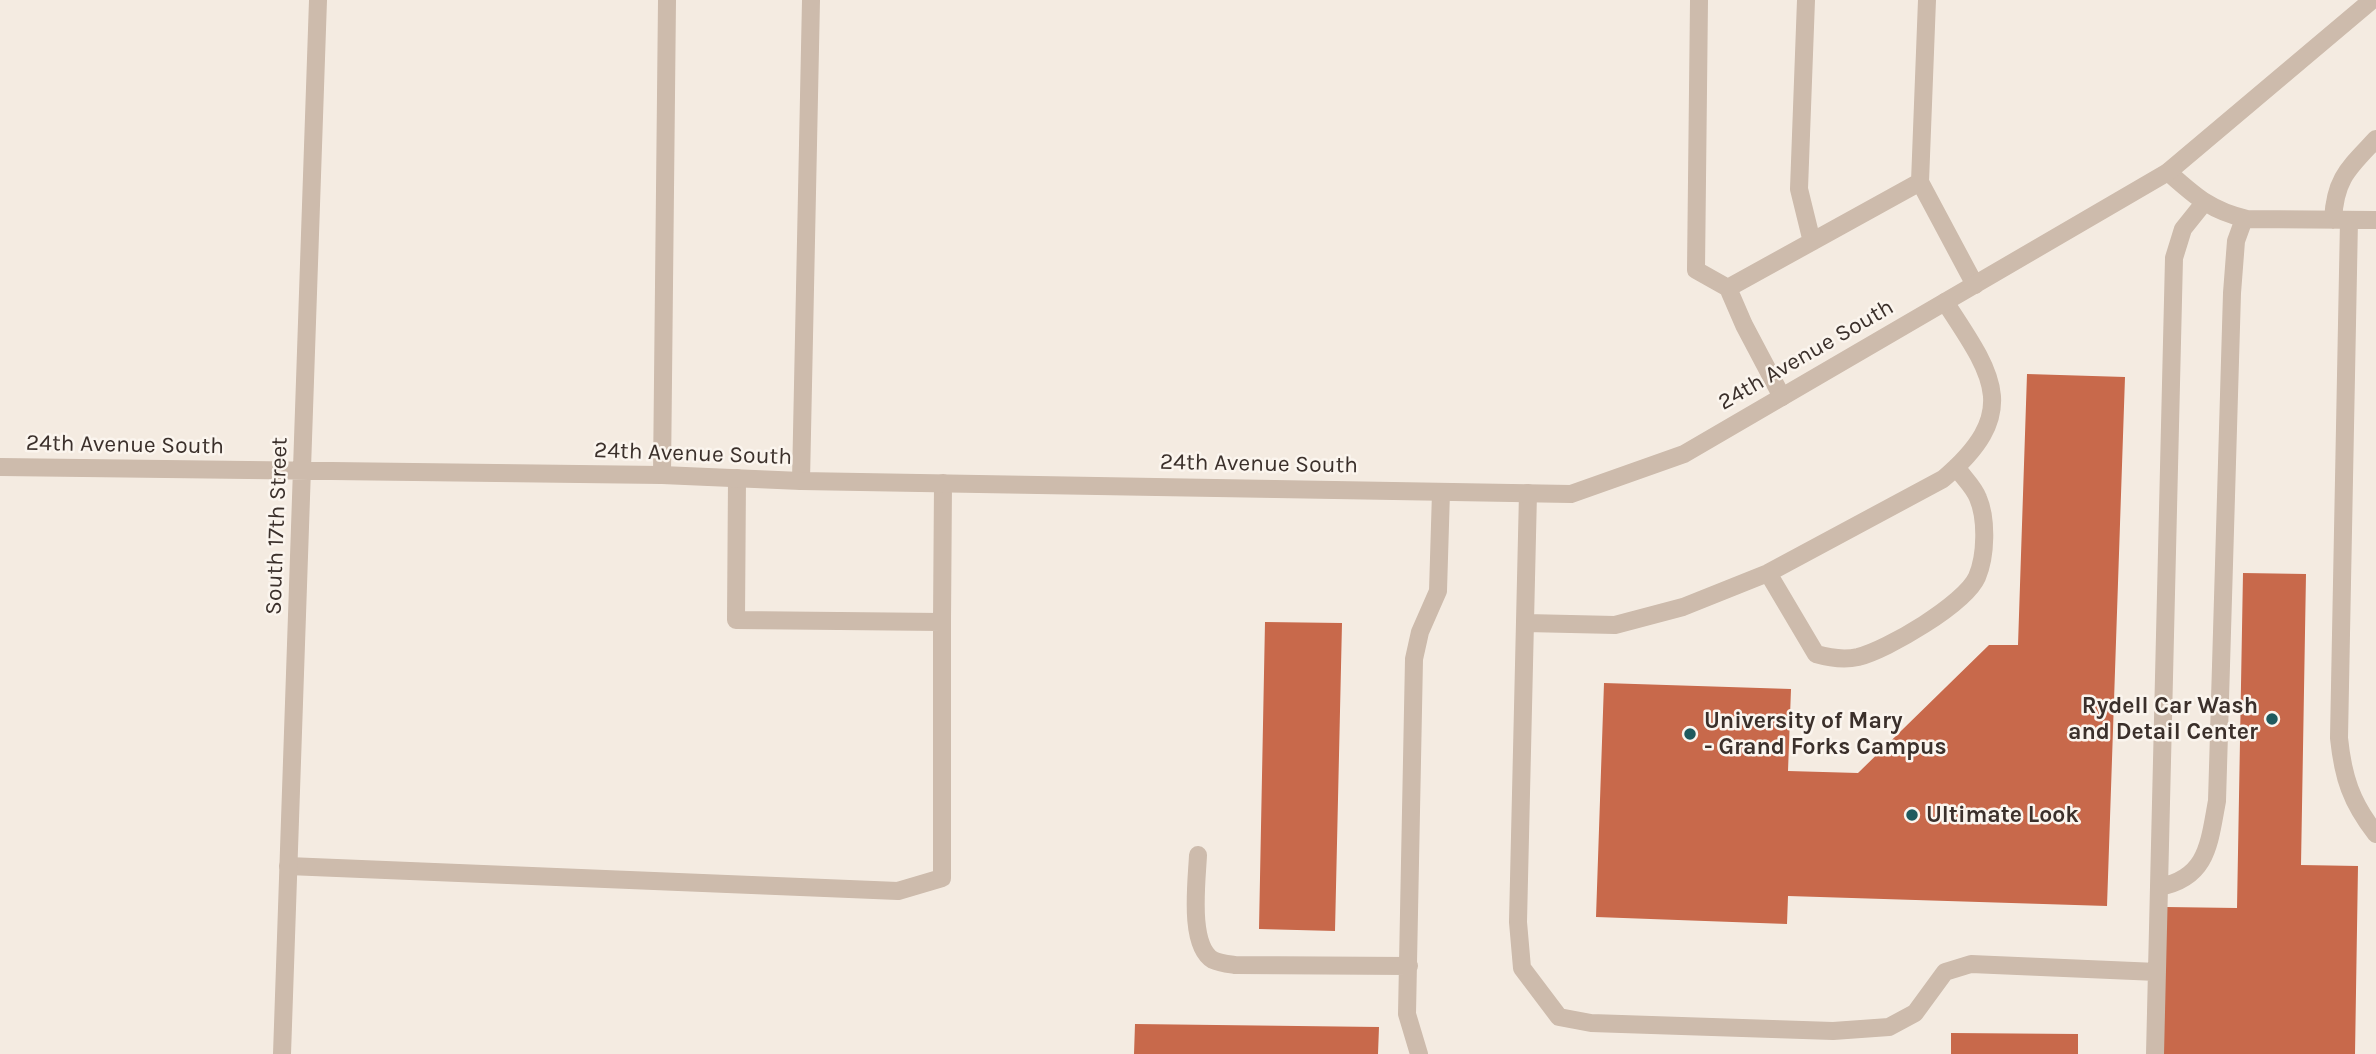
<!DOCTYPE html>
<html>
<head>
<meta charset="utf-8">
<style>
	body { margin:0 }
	canvas { display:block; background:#f4ebe1 }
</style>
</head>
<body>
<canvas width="2376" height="1054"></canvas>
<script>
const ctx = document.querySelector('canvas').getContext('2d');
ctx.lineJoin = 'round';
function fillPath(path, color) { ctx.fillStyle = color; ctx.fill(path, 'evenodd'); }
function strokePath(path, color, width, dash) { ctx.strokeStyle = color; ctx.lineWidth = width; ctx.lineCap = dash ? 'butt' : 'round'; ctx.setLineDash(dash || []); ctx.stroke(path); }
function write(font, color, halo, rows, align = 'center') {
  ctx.font = font + ' Karla,sans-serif'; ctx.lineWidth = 5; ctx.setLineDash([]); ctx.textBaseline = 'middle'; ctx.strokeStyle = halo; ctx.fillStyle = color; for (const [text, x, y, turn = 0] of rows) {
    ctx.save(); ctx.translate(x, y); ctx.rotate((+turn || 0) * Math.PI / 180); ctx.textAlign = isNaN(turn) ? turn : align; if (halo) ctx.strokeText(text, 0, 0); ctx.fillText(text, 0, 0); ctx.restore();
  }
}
fillPath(new Path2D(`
	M2027 374 2125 377 2107 906 1788 896 1787 924 1596 917 1604 683 1791 689 1788 771 1858 773 1989 645H2018Z
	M2243 573 2306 574 2301 865 2358 866 2355 1054H2163L2166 907 2237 908Z
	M1265 622 1342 623 1335 931 1259 929Z
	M1135 1024 1379 1027 1378 1054H1134Z
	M1951 1033 2078 1034V1054H1951Z`), '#c8694b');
strokePath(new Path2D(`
	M1699 0 1696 270 1728 288 1744 325 1782 397
	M1806 0 1799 189 1812 242
	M1927 0 1920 182 1975 285
	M2168 172C2195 196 2211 211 2247 219L2376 220
	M2333 220C2335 178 2349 168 2376 139
	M2349 220 2339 738C2343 777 2351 802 2376 834
	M1728 288 1920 182
	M662 475 667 0
	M801 481 811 0
	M1528 493 1518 922 1522 968 1559 1017 1591 1023 1833 1031 1889 1027 1915 1013 1945 972 1971 964 2157 972
	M1768 573 1816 654C1830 658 1844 660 1858 657 1887 650 1965 604 1977 577 1986 556 1987 519 1978 498 1974 487 1963 477 1956 467
	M942 622 943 483
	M1526 623 1615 625 1683 607 1768 573 1943 479C2022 412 1993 375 1945 302
	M1198 855C1197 880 1188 945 1213 960 1219 963 1228 964 1235 965L1409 966
	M288 866 898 891 942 878V622L736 620 737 478
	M2159 887C2208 878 2209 843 2217 801L2232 293 2236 241 2244 219
	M1419 1054 1407 1014 1414 659 1420 632 1438 591 1441 492
	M2155 1054 2174 258 2183 229 2203 204`), '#cdbbac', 18);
strokePath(new Path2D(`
	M0 467 662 475 801 481 1571 494 1684 454 2168 172 2372 0
	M282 1054 318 0`), '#cdbbac', 18);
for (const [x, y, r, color] of [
	[2272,719,7,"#1f5a5e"],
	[1690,734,7,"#1f5a5e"],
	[1912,815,7,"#1f5a5e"]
]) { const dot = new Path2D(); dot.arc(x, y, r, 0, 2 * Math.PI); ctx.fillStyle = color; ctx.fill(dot); strokePath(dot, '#fbf5ee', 2.5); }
write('23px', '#3b302b', '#fbf5ee', [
	["24th Avenue South",1806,355,-30],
	["24th Avenue South",125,445,1],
	["24th Avenue South",693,454,2],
	["24th Avenue South",1259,464,1],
	["South 17th Street",277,526,-88]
]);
write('bold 23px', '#3b302b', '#fbf5ee', [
	["Rydell Car Wash",2258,706,"right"],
	["and Detail Center",2258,732,"right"],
	["University of Mary",1704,721],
	["- Grand Forks Campus",1704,747],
	["Ultimate Look",1926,815]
], 'left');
</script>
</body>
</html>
